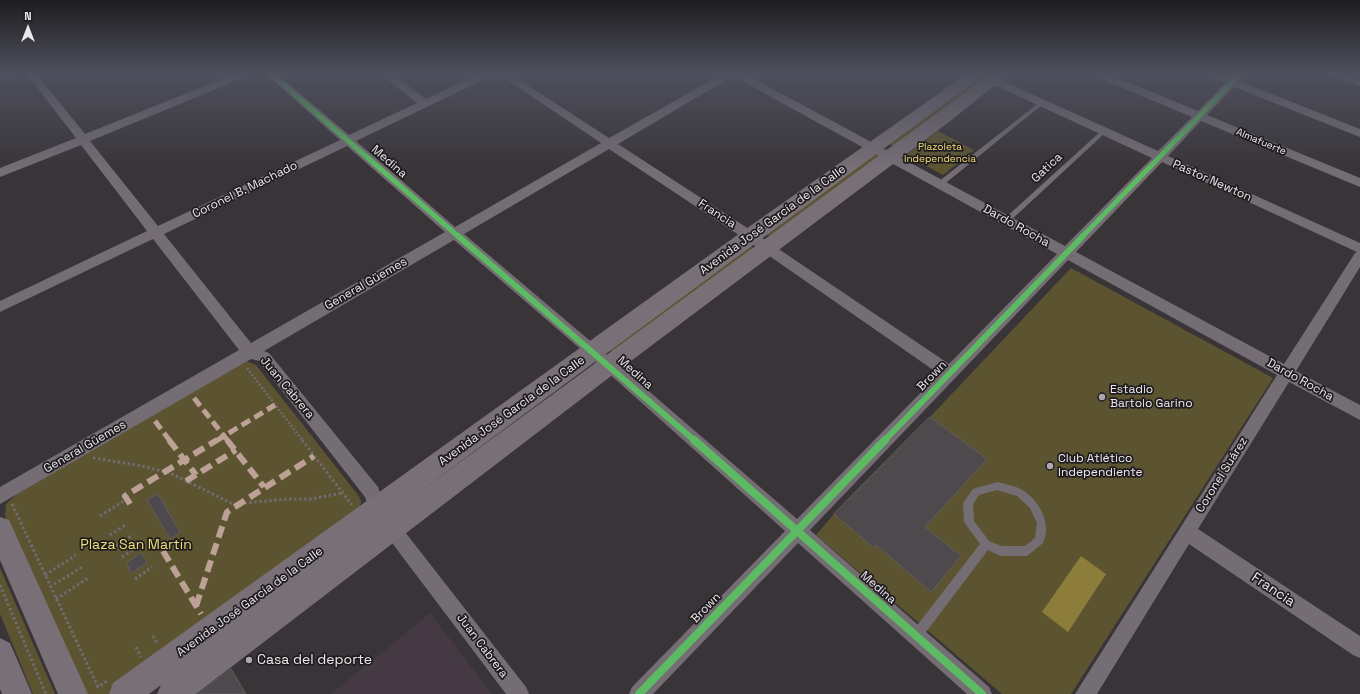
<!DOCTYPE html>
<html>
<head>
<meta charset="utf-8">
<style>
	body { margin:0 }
	#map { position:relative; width:1360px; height:694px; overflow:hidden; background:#393438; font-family:"Space Grotesk",sans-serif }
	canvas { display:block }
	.north { position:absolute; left:8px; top:8px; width:40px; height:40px; -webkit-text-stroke:3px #1f1c1f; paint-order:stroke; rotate:0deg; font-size:11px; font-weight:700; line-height:16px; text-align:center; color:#ece7eb }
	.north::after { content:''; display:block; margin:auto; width:14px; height:18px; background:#ece7eb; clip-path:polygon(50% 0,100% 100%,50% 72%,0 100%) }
</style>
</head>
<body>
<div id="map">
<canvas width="1360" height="694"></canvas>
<div class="north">N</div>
</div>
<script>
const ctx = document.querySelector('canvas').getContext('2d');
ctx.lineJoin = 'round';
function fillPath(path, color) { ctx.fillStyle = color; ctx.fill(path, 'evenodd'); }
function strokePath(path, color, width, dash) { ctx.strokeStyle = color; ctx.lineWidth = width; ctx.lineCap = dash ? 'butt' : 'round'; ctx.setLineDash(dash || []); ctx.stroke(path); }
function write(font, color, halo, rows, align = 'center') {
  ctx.font = font + ' "Space Grotesk",sans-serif'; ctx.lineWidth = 3.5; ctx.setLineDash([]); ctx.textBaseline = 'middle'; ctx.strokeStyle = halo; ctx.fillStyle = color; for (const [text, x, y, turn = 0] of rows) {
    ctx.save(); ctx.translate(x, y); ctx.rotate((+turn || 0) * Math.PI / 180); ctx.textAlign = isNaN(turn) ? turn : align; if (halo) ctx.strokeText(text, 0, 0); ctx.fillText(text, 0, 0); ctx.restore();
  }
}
fillPath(new Path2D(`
	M430 613 492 694H331Z`), '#453a44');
fillPath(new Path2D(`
	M977 78 985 82 895 147 887 143Z
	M938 131 974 150 943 175 906 155Z
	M875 152 883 157 772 238 763 232Z
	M747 244 755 249 615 355 607 348Z
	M1071 268 1273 378 1071 694H1002L816 535 834 514 930 417Z
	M246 361 256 365 358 495 361 501 360 506 112 692 108 694H86L82 689 5 516 6 504 17 494Z
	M0 568 55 694H33L0 614Z`), '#5c5430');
fillPath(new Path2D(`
	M1081 556 1106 574 1068 632 1042 612Z`), '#8c7e3a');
const building = new Path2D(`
	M930 417 987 459 925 527 961 556 931 592 876 545 874 548 834 514Z
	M158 494 180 532 170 539 147 500Z
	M141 553 147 563 131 573 127 563Z
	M231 669 246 694H198Z`);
fillPath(building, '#4d494c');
strokePath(building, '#615d60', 1);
strokePath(new Path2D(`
	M247 368 303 441`), '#706b70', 2.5, [2, 2]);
strokePath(new Path2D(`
	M302 440 352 505
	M93 458 137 465 170 473 233 504 288 499H311L343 493
	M12 504 98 687 107 681
	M100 516 127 499
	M110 535 127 524
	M116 546 133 535
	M122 557 139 546
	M45 575 76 555
	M135 579 152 567
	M0 585 46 694
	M50 587 82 567
	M56 599 88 578
	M153 636 158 644
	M136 647 141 657`), '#706b70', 3, [2.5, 2.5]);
fillPath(new Path2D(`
	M1041 101 1043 102V104L942 186H938V182Z
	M1103 130 1106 132 1105 133 1008 223H1004L1003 221 1004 219 1101 131Z
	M997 482C1005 484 1017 486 1024 491 1040 502 1052 524 1043 543L1027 556H1000L988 550 920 640 916 641 912 640 911 636 912 632 980 544 964 522 963 503 973 489ZM997 490 1017 496 1030 508 1037 523 1035 538 1025 546H1001L989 541 974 521 973 504 979 495Z`), '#746d74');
fillPath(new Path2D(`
	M4 73H19L18 75 0 81V74Z
	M26 73H36L85 134 237 73H251L250 75 90 141 158 226 340 140 265 73H276L349 135 417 103 379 73H391L426 99 481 73H494L493 75 356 141 455 227 601 143 497 73H509L609 138 724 73H743L1065 246 1152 158 973 75 972 73H985L1158 151 1192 117 1092 75 1091 73H1105L1198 111 1225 83 1205 75 1204 73H1218L1230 78 1235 73H1246L1239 81 1360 129V137L1234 87 1207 115 1360 178V187L1201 121 1168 156 1360 243V267L1296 371 1360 405V420L1289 382 1198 529 1360 636V658L1353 655 1189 544 1097 694H1075L1277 375 1068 260 810 530 989 687 992 694H967L798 543 653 694H629L632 687 785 531 605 370 454 240 264 351 269 353 378 487 384 505 526 687 529 694H506L371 515 365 497 259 361 251 359 0 504V487L239 350 153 239 0 312V301L147 231 81 145 0 177V168L76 138ZM733 76 1057 254 949 364 755 233 618 144ZM347 146 445 232 251 343 164 234ZM609 149 745 239 939 374 797 519 615 362 464 234ZM1162 162 1357 252 1355 253 1284 364 1076 252Z
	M1328 73H1343L1360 79V86L1329 75Z`), '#746d74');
fillPath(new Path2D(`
	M968 73H986L415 495 992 73H1010L949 122 623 367 196 694H157L161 685 149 694H109L113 683 743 231Z
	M0 517 9 520 88 694H58L0 560Z
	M0 638 10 643 32 694H2L0 689Z`), '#786f77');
strokePath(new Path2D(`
	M194 398 228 441
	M155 421 170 441
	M216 441 275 405`), '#bda197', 5, [10, 5]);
strokePath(new Path2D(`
	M169 440 196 475
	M227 440 264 487
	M186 481 236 450
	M130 504 125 496 217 440
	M163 551 201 614
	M196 606 227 512 314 456`), '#bda197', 6, [12, 6]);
strokePath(new Path2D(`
	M270 73 459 237
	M1082 237 1241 73`), '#5cba63', 5);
strokePath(new Path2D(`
	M458 236 695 441
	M884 441 1083 236`), '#5cba63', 6);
strokePath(new Path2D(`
	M694 440 982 694
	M639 694 885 440`), '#5cba63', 8);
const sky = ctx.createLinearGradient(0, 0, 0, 170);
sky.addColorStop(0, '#1f1d1f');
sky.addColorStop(0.43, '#4e505e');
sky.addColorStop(1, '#4e505e00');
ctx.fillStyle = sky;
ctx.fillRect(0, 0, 1360, 170);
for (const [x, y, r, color] of [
	[1102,397,4,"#ada8ac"],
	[1050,466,4,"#ada8ac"],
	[249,660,4,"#ada8ac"]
]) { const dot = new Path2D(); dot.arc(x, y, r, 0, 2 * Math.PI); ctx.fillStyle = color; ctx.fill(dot); strokePath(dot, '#1f1c1f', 1.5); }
write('10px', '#ece7eb', '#1f1c1f', [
	["Almafuerte",1261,142,23]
]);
write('10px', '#f4df76', '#1f1c1f', [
	["Plazoleta",940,147],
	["Independencia",940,159]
]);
write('12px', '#ece7eb', '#1f1c1f', [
	["Medina",389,162,41],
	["Gatica",1047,168,-43],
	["Pastor Newton",1212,181,24],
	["Coronel B. Machado",245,190,-26],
	["Francia",717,214,33],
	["Avenida José García de la Calle",773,220,-36],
	["Dardo Rocha",1016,226,29],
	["General Güemes",366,284,-30],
	["Medina",635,373,42],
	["Brown",932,376,-46],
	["Dardo Rocha",1300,380,29],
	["Juan Cabrera",287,388,50],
	["Avenida José García de la Calle",512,411,-36],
	["General Güemes",85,447,-30],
	["Coronel Suárez",1222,475,-58],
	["Medina",878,588,41],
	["Avenida José García de la Calle",250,602,-36],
	["Brown",706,608,-46],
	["Juan Cabrera",482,646,53]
]);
write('12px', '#ece7eb', '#1f1c1f', [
	["Estadio",1110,390],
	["Bartolo Garino",1110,404],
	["Club Atlético",1058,459],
	["Independiente",1058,473]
], 'left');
write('14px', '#f4df76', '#1f1c1f', [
	["Plaza San Martín",136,545]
]);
write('14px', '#ece7eb', '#1f1c1f', [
	["Francia",1273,590,34]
]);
write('14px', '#ece7eb', '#1f1c1f', [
	["Casa del deporte",257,660]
], 'left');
</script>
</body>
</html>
